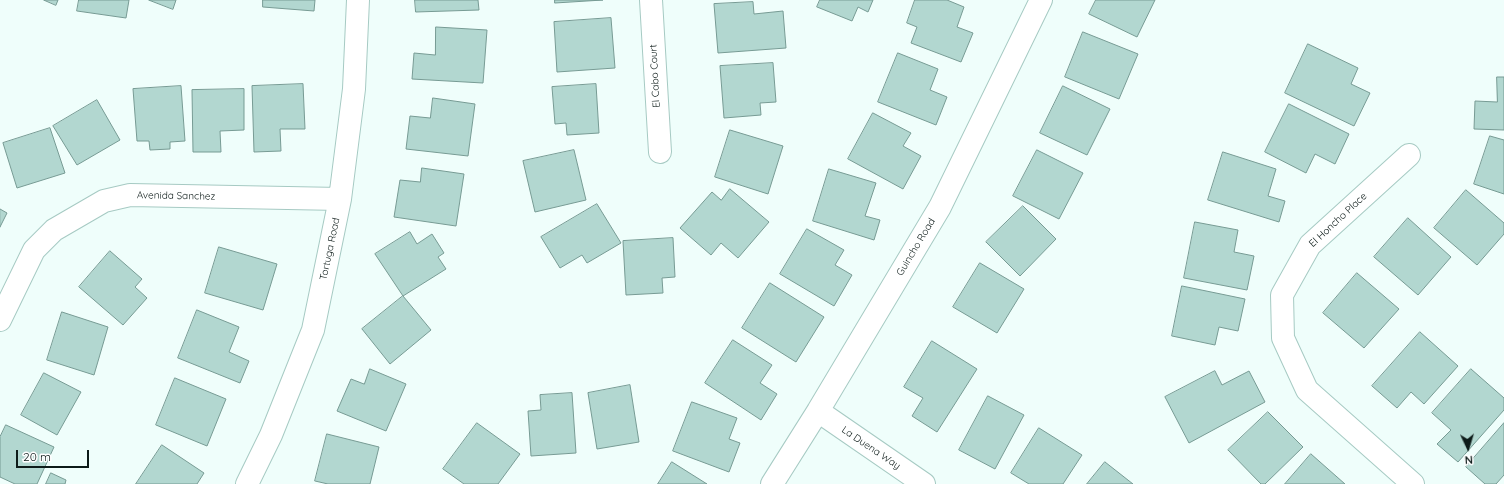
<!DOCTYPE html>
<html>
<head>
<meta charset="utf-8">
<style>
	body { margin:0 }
	#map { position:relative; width:1504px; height:484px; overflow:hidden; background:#effefb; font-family:Quicksand,sans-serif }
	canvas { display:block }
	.north { position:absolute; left:1448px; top:428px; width:40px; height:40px; -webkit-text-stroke:3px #fff; paint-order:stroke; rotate:176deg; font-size:11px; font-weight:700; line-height:16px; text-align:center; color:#0d1b19 }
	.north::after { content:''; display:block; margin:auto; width:14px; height:18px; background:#0d1b19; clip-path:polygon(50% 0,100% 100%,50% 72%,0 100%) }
	.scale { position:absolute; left:16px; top:450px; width:73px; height:18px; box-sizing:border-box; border:2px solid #0d1b19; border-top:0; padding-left:5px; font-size:12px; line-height:14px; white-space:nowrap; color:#0d1b19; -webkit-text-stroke:3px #fff; paint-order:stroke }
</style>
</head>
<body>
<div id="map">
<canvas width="1504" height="484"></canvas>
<div class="north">N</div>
<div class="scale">20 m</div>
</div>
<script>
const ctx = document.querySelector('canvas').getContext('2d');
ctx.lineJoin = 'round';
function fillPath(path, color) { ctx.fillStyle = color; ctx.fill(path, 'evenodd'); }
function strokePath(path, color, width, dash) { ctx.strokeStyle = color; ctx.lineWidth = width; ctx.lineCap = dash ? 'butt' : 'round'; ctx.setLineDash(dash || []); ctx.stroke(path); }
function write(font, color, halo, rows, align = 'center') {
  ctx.font = font + ' Quicksand,sans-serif'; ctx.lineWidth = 3; ctx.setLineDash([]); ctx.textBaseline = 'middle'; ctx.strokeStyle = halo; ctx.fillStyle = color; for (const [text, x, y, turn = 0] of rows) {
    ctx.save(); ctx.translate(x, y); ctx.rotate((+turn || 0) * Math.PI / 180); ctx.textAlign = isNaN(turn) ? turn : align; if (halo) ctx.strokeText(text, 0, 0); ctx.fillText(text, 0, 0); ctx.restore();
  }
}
const building = new Path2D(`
	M44 0H58L56 5Z
	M79 0H129L126 18 77 11Z
	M149 0H176L173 9Z
	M263 0H315L314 11 263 7Z
	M415 0H478L479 10 416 12Z
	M555 0H603L555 3Z
	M820 0H873L868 12 858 7 852 21 817 7Z
	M915 0H947L964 7 957 27 973 33 961 62 911 43 917 27 907 23Z
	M1096 0H1155L1137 37 1089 14Z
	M753 2 754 14 783 11 786 48 718 53 714 4Z
	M611 18 615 68 557 72 554 22Z
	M436 27 487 30 483 83 412 79 414 53 435 55Z
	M1083 32 1138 54 1119 99 1065 77Z
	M1308 44 1358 68 1351 84 1370 93 1354 126 1285 93Z
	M898 53 938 69 930 90 947 97 936 125 878 102Z
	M773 63 776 102 760 103 761 115 724 118 720 66Z
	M1497 77H1504V130L1474 129 1475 101 1497 102Z
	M303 84 305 129H280L281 151 254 152 252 86Z
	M596 84 599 133 567 135 566 123 555 124 552 87Z
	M181 86 185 141 170 142V149L150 150 149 141H137L133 89Z
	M1063 86 1110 109 1087 155 1040 133Z
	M244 89V130L220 131 221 152H193L192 90Z
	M433 98 475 104 468 156 406 149 410 116 430 118Z
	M97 100 120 140 77 165 53 126Z
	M1289 104 1349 134 1335 164 1315 154 1306 173 1265 152Z
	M873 113 911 133 903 146 921 156 903 189 848 159Z
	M50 128 65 173 17 188 3 143Z
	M730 130 783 146 768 194 715 177Z
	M1490 136 1504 140V194L1474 184Z
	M574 150 586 200 535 212 523 161Z
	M1037 150 1083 173 1059 219 1013 196Z
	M1223 152 1276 169 1268 196 1285 201 1279 222 1208 200Z
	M422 168 464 174 456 226 394 217 400 180 420 182Z
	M829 169 876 183 865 216 880 220 874 240 813 221Z
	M730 189 769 222 738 258 721 243 711 255 680 228 712 192 721 200Z
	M1466 190 1504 223V234L1477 265 1434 228Z
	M597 204 621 243 587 263 582 255 560 268 541 237Z
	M1023 206 1056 239 1020 276 986 242Z
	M0 209 7 213 0 227Z
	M1408 218 1451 257 1418 295 1374 257Z
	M1195 222 1238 230 1234 252 1254 256 1247 290 1184 278Z
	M807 229 844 250 835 265 852 275 834 306 780 274Z
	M410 232 417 244 432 234 444 253 438 257 446 269 403 296 375 254Z
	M673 238 675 277 662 278 663 293 626 295 623 241Z
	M219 247 277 264 263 310 205 293Z
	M110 251 142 279 135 287 147 298 123 325 79 287Z
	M980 263 1024 289 997 333 953 307Z
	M1357 273 1399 309 1364 348 1323 313Z
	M770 283 824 317 796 362 742 328Z
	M1182 286 1245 299 1238 331 1219 327 1215 345 1172 336Z
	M403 296 431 330 390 364 362 329Z
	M197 310 239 327 229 352 249 361 240 383 178 358Z
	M62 312 108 327 94 375 47 360Z
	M1420 332 1458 366 1424 404 1411 392 1397 408 1372 386Z
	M733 340 772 365 760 383 777 394 761 420 705 383Z
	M932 341 977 369 937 432 912 416 923 398 904 387Z
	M370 369 406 384 386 431 337 411 351 379 364 384Z
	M1471 369 1504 398V410L1458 462 1437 444 1451 430 1432 413Z
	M1215 371 1222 385 1249 371 1265 402 1189 443 1165 397Z
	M44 373 81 392 57 435 21 415Z
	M175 378 226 399 207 446 156 425Z
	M630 385 639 442 597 449 588 393Z
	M572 393 576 453 531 456 528 411 541 410 540 395Z
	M988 396 1024 415 995 469 959 450Z
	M692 402 737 418 729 439 740 443 729 472 673 451Z
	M1268 412 1303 447 1265 484H1261L1228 450Z
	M477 423 520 454 498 484H464L443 469Z
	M1504 423V475L1496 484H1485L1466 467Z
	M6 425 54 447 37 484H15L0 477V437Z
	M1039 428 1082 455 1063 484H1029L1011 473Z
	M327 434 379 447 370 484H328L315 481Z
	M162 445 204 473 197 484H136Z
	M1311 454 1345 484H1285Z
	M672 462 707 484H658Z
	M1105 462 1133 484H1087Z
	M51 473 66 480 65 484H46Z`);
fillPath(building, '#b2d7d0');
strokePath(building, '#779b94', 1);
const minor = new Path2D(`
	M651 0 660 152
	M1409 155 1310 245 1282 295 1283 338 1307 390 1413 484
	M0 320 34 250 54 230 104 201 130 195 340 199
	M818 411 924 484
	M247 484 271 435 313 330 340 199 354 89 358 0
	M772 484 818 411 940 207 1041 0`);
strokePath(minor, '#a6cac3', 24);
strokePath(minor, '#fff', 22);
write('10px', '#0d1b19', '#fff', [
	["El Cabo Court",655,76,-93],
	["Avenida Sanchez",176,196,1],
	["El Honcho Place",1338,220,-43],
	["Guincho Road",916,247,-59],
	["Tortuga Road",330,249,-78],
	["La Duena Way",871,448,34]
]);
</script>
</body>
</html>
